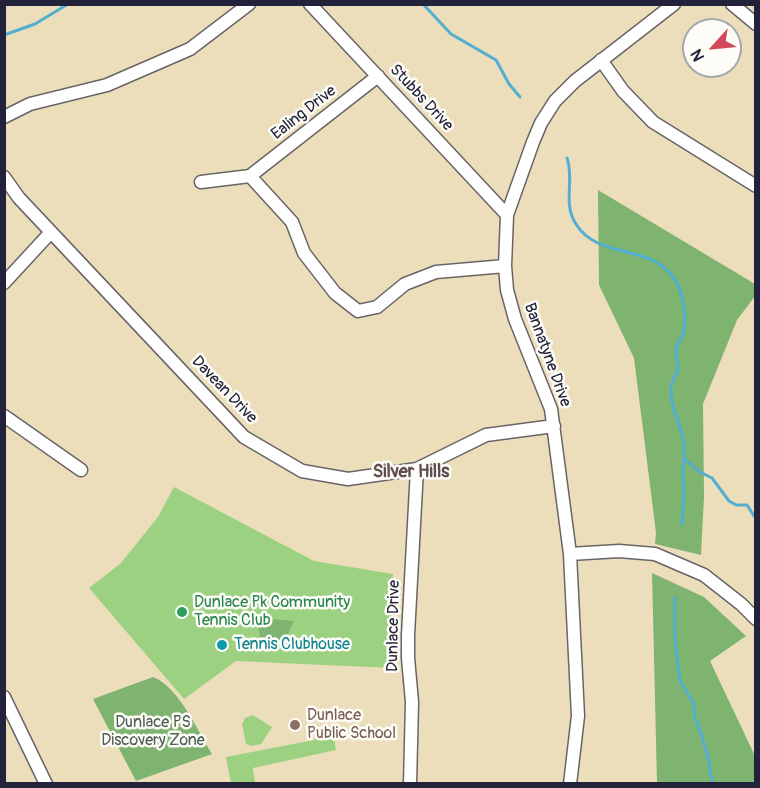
<!DOCTYPE html>
<html>
<head>
<meta charset="utf-8">
<style>
	body { margin:0 }
	#map { position:relative; width:760px; height:788px; overflow:hidden; background:#ecdeba; font-family:Pangolin,sans-serif }
	canvas { display:block }
	.frame { position:absolute; inset:0; border:6px solid #22223b; pointer-events:none }
	.north { position:absolute; left:682px; top:18px; width:60px; height:60px; box-sizing:border-box; background:#fdfcf7; border:2px solid #a5a5ac; border-radius:50%; rotate:243deg; font-size:16px; font-weight:700; line-height:24px; text-align:center; color:#22223b }
	.north::after { content:''; display:block; margin:auto; width:21px; height:27px; background:#d1495b; clip-path:polygon(50% 0,100% 100%,50% 72%,0 100%) }
</style>
</head>
<body>
<div id="map">
<canvas width="760" height="788"></canvas>
<div class="frame"></div>
<div class="north">N</div>
</div>
<script>
const ctx = document.querySelector('canvas').getContext('2d');
ctx.lineJoin = 'round';
function fillPath(path, color) { ctx.fillStyle = color; ctx.fill(path, 'evenodd'); }
function strokePath(path, color, width, dash) { ctx.strokeStyle = color; ctx.lineWidth = width; ctx.lineCap = dash ? 'butt' : 'round'; ctx.setLineDash(dash || []); ctx.stroke(path); }
function write(font, color, halo, rows, align = 'center') {
  ctx.font = font + ' Pangolin,sans-serif'; ctx.lineWidth = 5; ctx.setLineDash([]); ctx.textBaseline = 'middle'; ctx.strokeStyle = halo; ctx.fillStyle = color; for (const [text, x, y, turn = 0] of rows) {
    ctx.save(); ctx.translate(x, y); ctx.rotate((+turn || 0) * Math.PI / 180); ctx.textAlign = isNaN(turn) ? turn : align; if (halo) ctx.strokeText(text, 0, 0); ctx.fillText(text, 0, 0); ctx.restore();
  }
}
fillPath(new Path2D(`
	M174 487 314 561 393 574 392 668 236 661 184 699 89 588 120 564 158 517Z
	M253 715 272 727 261 744 251 746 246 744 242 724 245 718Z
	M332 726 336 750 253 768 255 783H231L226 757 314 740 325 727Z`), '#9dd182');
fillPath(new Path2D(`
	M598 190 755 284V296L737 320 703 404 704 496 701 555 655 544 656 533 634 358 599 285Z
	M652 573 704 597 746 636 710 661 755 756V783H657Z
	M257 618 294 621 285 640 261 644Z
	M153 677C179 687 197 730 212 754L136 781 93 699Z`), '#7eb370');
strokePath(new Path2D(`
	M423 4 451 34 496 60 509 84 520 97
	M4 35 35 24 68 4
	M567 158C575 180 562 203 576 224 598 260 649 243 673 277 683 290 688 317 683 334 682 339 677 344 676 350 676 356 678 362 678 368 677 375 671 382 671 389 670 406 680 422 683 438 686 450 683 462 683 474 684 491 684 507 682 524
	M685 459 698 471 712 478 729 501 736 505H747L756 519
	M675 597V639L680 681 693 702 695 718 702 736 709 761 710 773 714 784`), '#52afd1', 3);
const minor = new Path2D(`
	M310 4 507 215
	M732 4 756 24
	M601 60 623 91 653 122 756 186
	M378 76 250 176 292 222 304 253 335 293 358 311 377 307 405 284 436 272 505 266
	M4 117 30 104 107 85 190 49 249 4
	M4 177 19 198 244 437 302 471 348 479 417 469 486 435 554 426
	M201 182 250 176
	M4 283 51 232
	M4 416 81 470
	M570 554 619 551 655 554 704 575 741 604 756 619
	M4 697 46 784
	M410 784 412 702 408 658V635L417 469
	M570 784 578 716 570 554 551 409 515 319 507 290 505 266 507 215 533 142 541 123 555 101 575 81 674 4`);
strokePath(minor, '#696467', 15);
strokePath(minor, '#fff', 12);
for (const [x, y, r, color] of [
	[182,612,6,"#2e9e5b"],
	[222,645,6,"#0f9aa8"],
	[295,725,6,"#8d6e63"]
]) { const dot = new Path2D(); dot.arc(x, y, r, 0, 2 * Math.PI); ctx.fillStyle = color; ctx.fill(dot); strokePath(dot, '#fdfcf7', 2); }
write('16px', '#22223b', '#fdfcf7', [
	["Stubbs Drive",421,98,47],
	["Ealing Drive",304,113,-38],
	["Bannatyne Drive",547,355,70],
	["Davean Drive",224,390,46],
	["Dunlace Drive",394,626,-89]
]);
write('16px', '#27864d', '#fdfcf7', [
	["Dunlace Pk Community",194,603],
	["Tennis Club",194,621]
], 'left');
write('16px', '#0d838f', '#fdfcf7', [
	["Tennis Clubhouse",234,645]
], 'left');
write('16px', '#785e54', '#fdfcf7', [
	["Dunlace",307,716],
	["Public School",307,734]
], 'left');
write('16px', '#4d5f54', '#fdfcf7', [
	["Dunlace PS",153,723],
	["Discovery Zone",153,741]
]);
write('bold 18px', '#5f4d50', '#fdfcf7', [
	["Silver Hills",411,472]
]);
</script>
</body>
</html>
